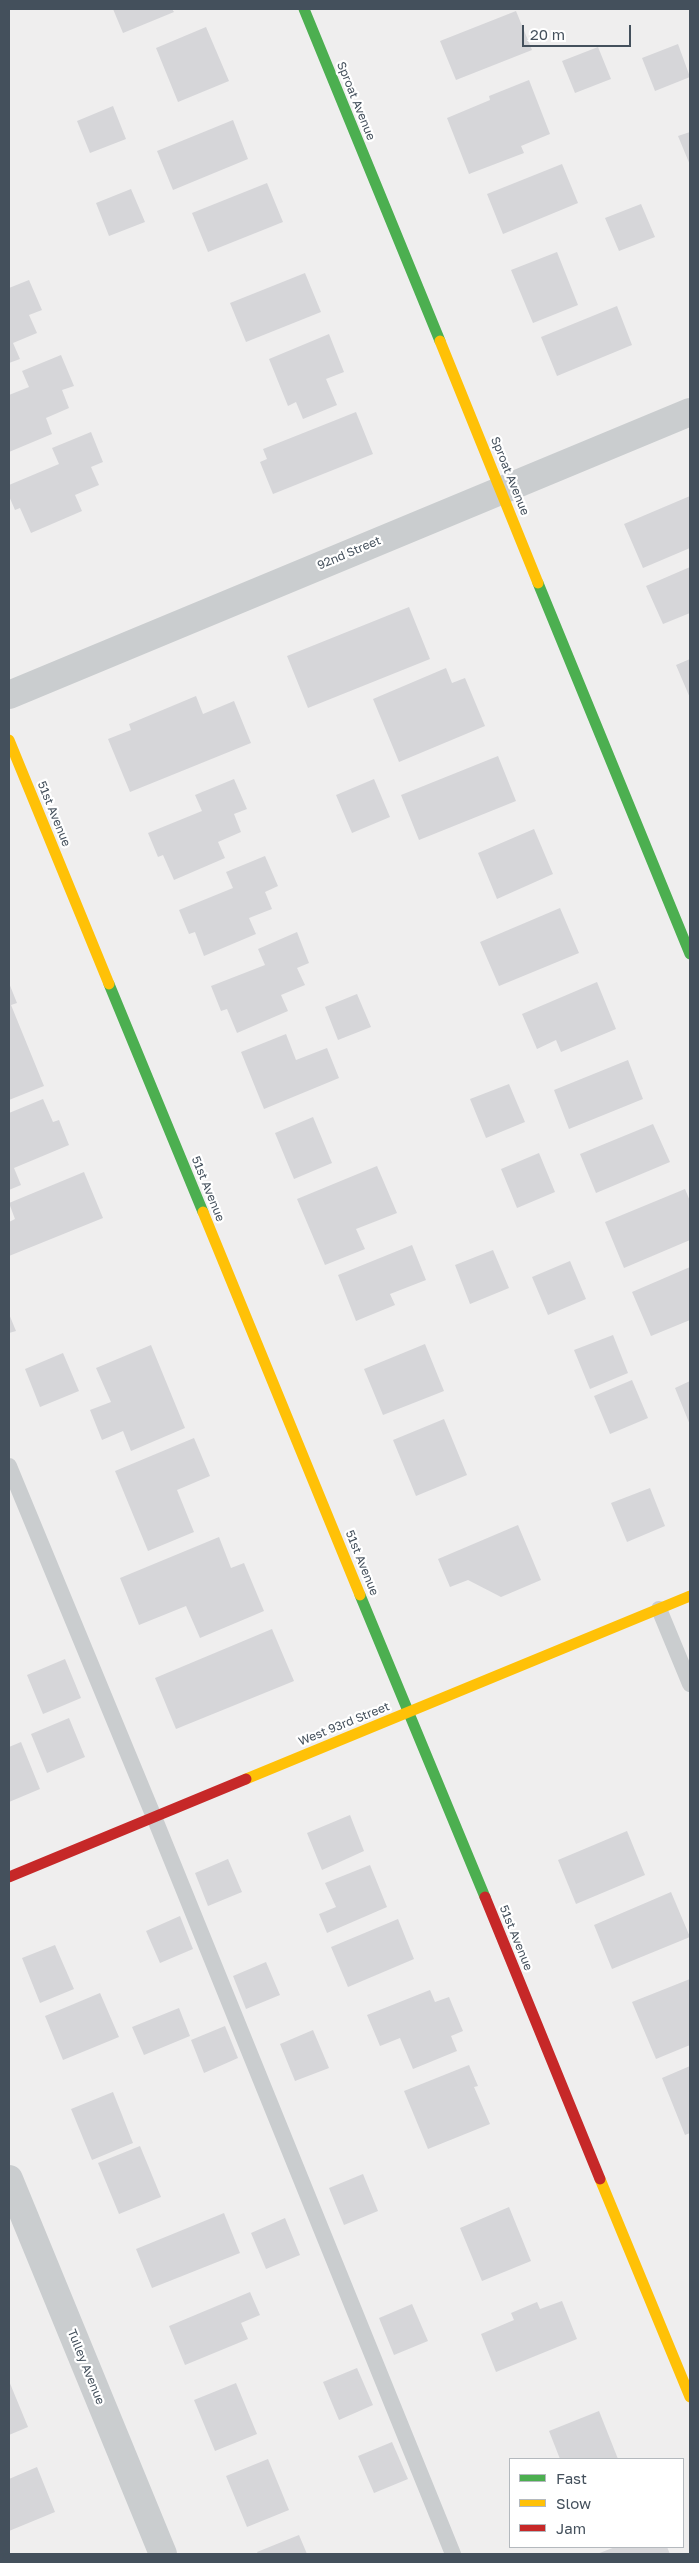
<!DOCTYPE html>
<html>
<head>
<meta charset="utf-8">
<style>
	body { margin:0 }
	#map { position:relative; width:699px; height:2563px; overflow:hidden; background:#efeeee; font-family:"Golos Text",sans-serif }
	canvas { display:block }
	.frame { position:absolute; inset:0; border:10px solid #44505c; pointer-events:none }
	.legend { position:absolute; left:509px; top:2458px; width:175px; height:90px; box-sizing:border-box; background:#fff; border:1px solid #b4b9be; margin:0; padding:6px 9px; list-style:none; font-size:15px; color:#44505c }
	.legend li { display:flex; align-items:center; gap:10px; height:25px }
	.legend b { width:25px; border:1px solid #b4b9be }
	.scale { position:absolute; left:522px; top:25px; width:109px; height:22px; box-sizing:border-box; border:2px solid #44505c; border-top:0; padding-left:6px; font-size:15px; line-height:18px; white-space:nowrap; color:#44505c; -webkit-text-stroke:4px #fff; paint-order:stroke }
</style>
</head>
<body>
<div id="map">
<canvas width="699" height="2563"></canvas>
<div class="frame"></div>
<ul class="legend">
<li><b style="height:6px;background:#4caf50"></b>Fast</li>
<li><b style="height:6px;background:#ffc107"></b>Slow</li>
<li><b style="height:6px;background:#c62828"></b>Jam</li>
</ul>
<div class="scale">20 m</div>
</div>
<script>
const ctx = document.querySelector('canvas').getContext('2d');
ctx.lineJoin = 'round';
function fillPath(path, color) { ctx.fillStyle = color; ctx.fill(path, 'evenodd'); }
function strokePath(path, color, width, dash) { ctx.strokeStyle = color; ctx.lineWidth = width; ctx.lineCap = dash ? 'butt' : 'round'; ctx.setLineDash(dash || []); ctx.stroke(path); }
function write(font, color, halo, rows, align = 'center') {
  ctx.font = font + ' "Golos Text",sans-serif'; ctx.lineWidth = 4.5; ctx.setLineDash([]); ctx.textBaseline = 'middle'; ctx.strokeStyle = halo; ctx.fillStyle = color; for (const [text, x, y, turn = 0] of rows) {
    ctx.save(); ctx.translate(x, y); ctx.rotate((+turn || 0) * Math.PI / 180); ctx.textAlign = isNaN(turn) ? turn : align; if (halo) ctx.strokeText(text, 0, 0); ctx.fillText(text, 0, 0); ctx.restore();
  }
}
fillPath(new Path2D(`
	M113 9H172L174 12 123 33Z
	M516 11 532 50 456 80 440 41Z
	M206 27 229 81 178 102 156 48Z
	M678 44 690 77 655 91 642 58Z
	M598 47 611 79 575 93 562 61Z
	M529 80 550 134 521 146 524 153 469 174 447 118 490 100 489 96Z
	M113 106 126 139 90 153 77 121Z
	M233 120 248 159 173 190 157 151Z
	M690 132V165L678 136Z
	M562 164 578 203 503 234 487 194Z
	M267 183 283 222 208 252 192 213Z
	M131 189 145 222 109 236 96 203Z
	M641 204 655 237 619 251 605 218Z
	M557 252 578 305 533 323 511 270Z
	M305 273 321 312 246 342 230 303Z
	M29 280 42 310 29 315 37 333 13 343 20 359 9 363V288Z
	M617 306 632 345 557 376 541 337Z
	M329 334 344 372 326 379 337 405 303 419 296 402 288 406 269 359Z
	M61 355 74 386 62 390 69 408 46 418 52 434 9 452V395L29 387 22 371Z
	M356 412 373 454 273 494 260 462 267 459 263 449Z
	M91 432 103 462 91 467 99 485 75 495 82 511 31 533 20 508 15 510 9 496V485L59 464 52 448Z
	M690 496V548L643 568 624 524Z
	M690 567V613L663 624 646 586Z
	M409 607 430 659 308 708 287 656Z
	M690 659V698L676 665Z
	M446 668 452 683 465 678 485 726 399 762 373 699Z
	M196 696 203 714 234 701 251 743 130 792 108 739 131 730 129 724Z
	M498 756 516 801 419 840 401 795Z
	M234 779 247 809 234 814 241 832 218 842 225 858 174 880 163 855 158 857 148 833 202 811 195 795Z
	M374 779 390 817 352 833 336 795Z
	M534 829 553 874 497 899 478 853Z
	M265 856 278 886 265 892 272 909 249 918 256 934 204 956 195 932 189 934 179 910 233 888 226 872Z
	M560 908 579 953 499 986 480 942Z
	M297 932 309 963 297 968 305 985 281 995 288 1011 237 1033 227 1009 221 1011 211 986 265 965 258 949Z
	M597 982 616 1029 561 1052 556 1040 537 1049 522 1014Z
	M9 983 17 1003 11 1005 44 1086 9 1100Z
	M357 994 371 1027 338 1040 325 1007Z
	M286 1034 296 1060 327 1048 339 1078 264 1109 241 1052Z
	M628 1060 643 1099 569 1129 554 1090Z
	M509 1084 525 1122 486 1138 470 1099Z
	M43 1099 53 1122 59 1120 69 1145 14 1168 21 1185 9 1190V1113Z
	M313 1117 332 1163 294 1179 275 1133Z
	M653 1124 670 1162 596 1193 580 1154Z
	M539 1153 555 1192 517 1208 501 1169Z
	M377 1166 397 1213 356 1229 365 1249 325 1265 297 1199Z
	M84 1172 103 1218 9 1256V1222L15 1219 9 1203Z
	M685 1189 690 1201V1240L624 1268 605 1222Z
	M412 1245 426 1280 390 1294 395 1305 356 1321 338 1275Z
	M493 1250 509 1288 470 1304 455 1265Z
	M570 1261 586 1299 548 1315 532 1277Z
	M690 1267V1320L651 1336 632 1292Z
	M9 1314 16 1331 9 1333Z
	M613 1335 628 1373 590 1389 574 1350Z
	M425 1344 444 1391 383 1415 364 1369Z
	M151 1345 185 1428 131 1451 123 1431 102 1440 90 1410 111 1402 96 1368Z
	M63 1353 79 1391 40 1407 25 1369Z
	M632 1380 648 1418 610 1434 594 1396Z
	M690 1381V1425L675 1388Z
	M444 1419 467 1475 416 1496 393 1440Z
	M194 1438 210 1476 177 1490 194 1532 148 1551 115 1471Z
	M650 1488 665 1526 627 1542 611 1503Z
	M518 1525 541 1580 501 1597 468 1580 450 1587 438 1559Z
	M219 1537 231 1568 244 1563 264 1611 200 1638 186 1606 139 1625 120 1578Z
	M272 1629 294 1681 176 1729 155 1678Z
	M65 1659 81 1698 43 1714 27 1675Z
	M69 1718 85 1757 47 1773 31 1734Z
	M21 1742 40 1789 9 1802V1747Z
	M350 1815 364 1851 322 1870 307 1833Z
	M627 1831 645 1875 576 1904 558 1860Z
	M228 1859 242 1892 208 1906 195 1873Z
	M370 1865 387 1907 327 1933 319 1914 336 1907 325 1883Z
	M671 1892 690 1937 612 1969 594 1925Z
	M180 1916 193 1949 160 1963 146 1931Z
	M398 1919 414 1959 348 1987 331 1947Z
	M55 1945 74 1989 40 2003 22 1958Z
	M266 1962 280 1995 246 2009 233 1976Z
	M690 1979V2045L656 2059 632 2002Z
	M430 1990 435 2002 449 1997 463 2031 451 2036 457 2051 413 2069 400 2038 380 2046 367 2015Z
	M100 1993 119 2037 63 2060 45 2016Z
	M179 2008 190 2036 144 2055 132 2027Z
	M225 2026 238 2058 204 2073 191 2040Z
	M313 2030 329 2068 295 2081 280 2044Z
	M469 2065 478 2086 474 2087 490 2124 428 2149 404 2091Z
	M690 2066V2133L685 2135 662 2078Z
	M113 2092 133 2143 92 2160 71 2109Z
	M140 2146 161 2197 119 2214 98 2163Z
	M363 2174 378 2211 344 2225 329 2188Z
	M509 2207 531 2261 482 2281 460 2228Z
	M224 2213 240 2253 152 2288 136 2249Z
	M285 2218 300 2255 266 2269 251 2233Z
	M250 2292 260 2315 241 2323 248 2339 185 2365 169 2326Z
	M562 2301 577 2339 496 2372 481 2334 514 2320 511 2313 537 2302 540 2309Z
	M412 2304 428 2341 394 2355 379 2318Z
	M357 2368 373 2405 339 2420 323 2382Z
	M9 2381 28 2427 9 2435Z
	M236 2383 257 2434 215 2451 194 2400Z
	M599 2411 618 2459H560L549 2431Z
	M392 2442 408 2479 374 2493 358 2456Z
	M268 2459 289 2510 247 2527 226 2476Z
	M37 2467 55 2512 9 2531V2479Z
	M299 2535 307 2554H258L257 2552Z
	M615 2547H667L670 2554H597Z`), '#d6d6d9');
strokePath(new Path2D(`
	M9 1466 154 1817 453 2554
	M659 1609 690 1684`), '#cacdcf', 16);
strokePath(new Path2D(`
	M9 695 690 412
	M9 2179 163 2554`), '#cacdcf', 28);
strokePath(new Path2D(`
	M304 9 440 341
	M538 583 690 954
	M109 984 203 1212
	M360 1595 485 1897`), '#4caf50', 11);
strokePath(new Path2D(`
	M440 341 538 583
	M9 740 109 984
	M203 1212 360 1595
	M246 1779 690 1596
	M600 2179 690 2397`), '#ffc107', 11);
strokePath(new Path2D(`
	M9 1877 246 1779
	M485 1897 600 2179`), '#c62828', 11);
write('12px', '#44505c', '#fff', [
	["Sproat Avenue",356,101,68],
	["Sproat Avenue",510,476,68],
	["92nd Street",349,553,-23],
	["51st Avenue",54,814,68],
	["51st Avenue",208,1189,68],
	["51st Avenue",362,1563,68],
	["West 93rd Street",344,1724,-22],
	["51st Avenue",516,1938,68],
	["Tulley Avenue",86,2367,68]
]);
</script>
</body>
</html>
